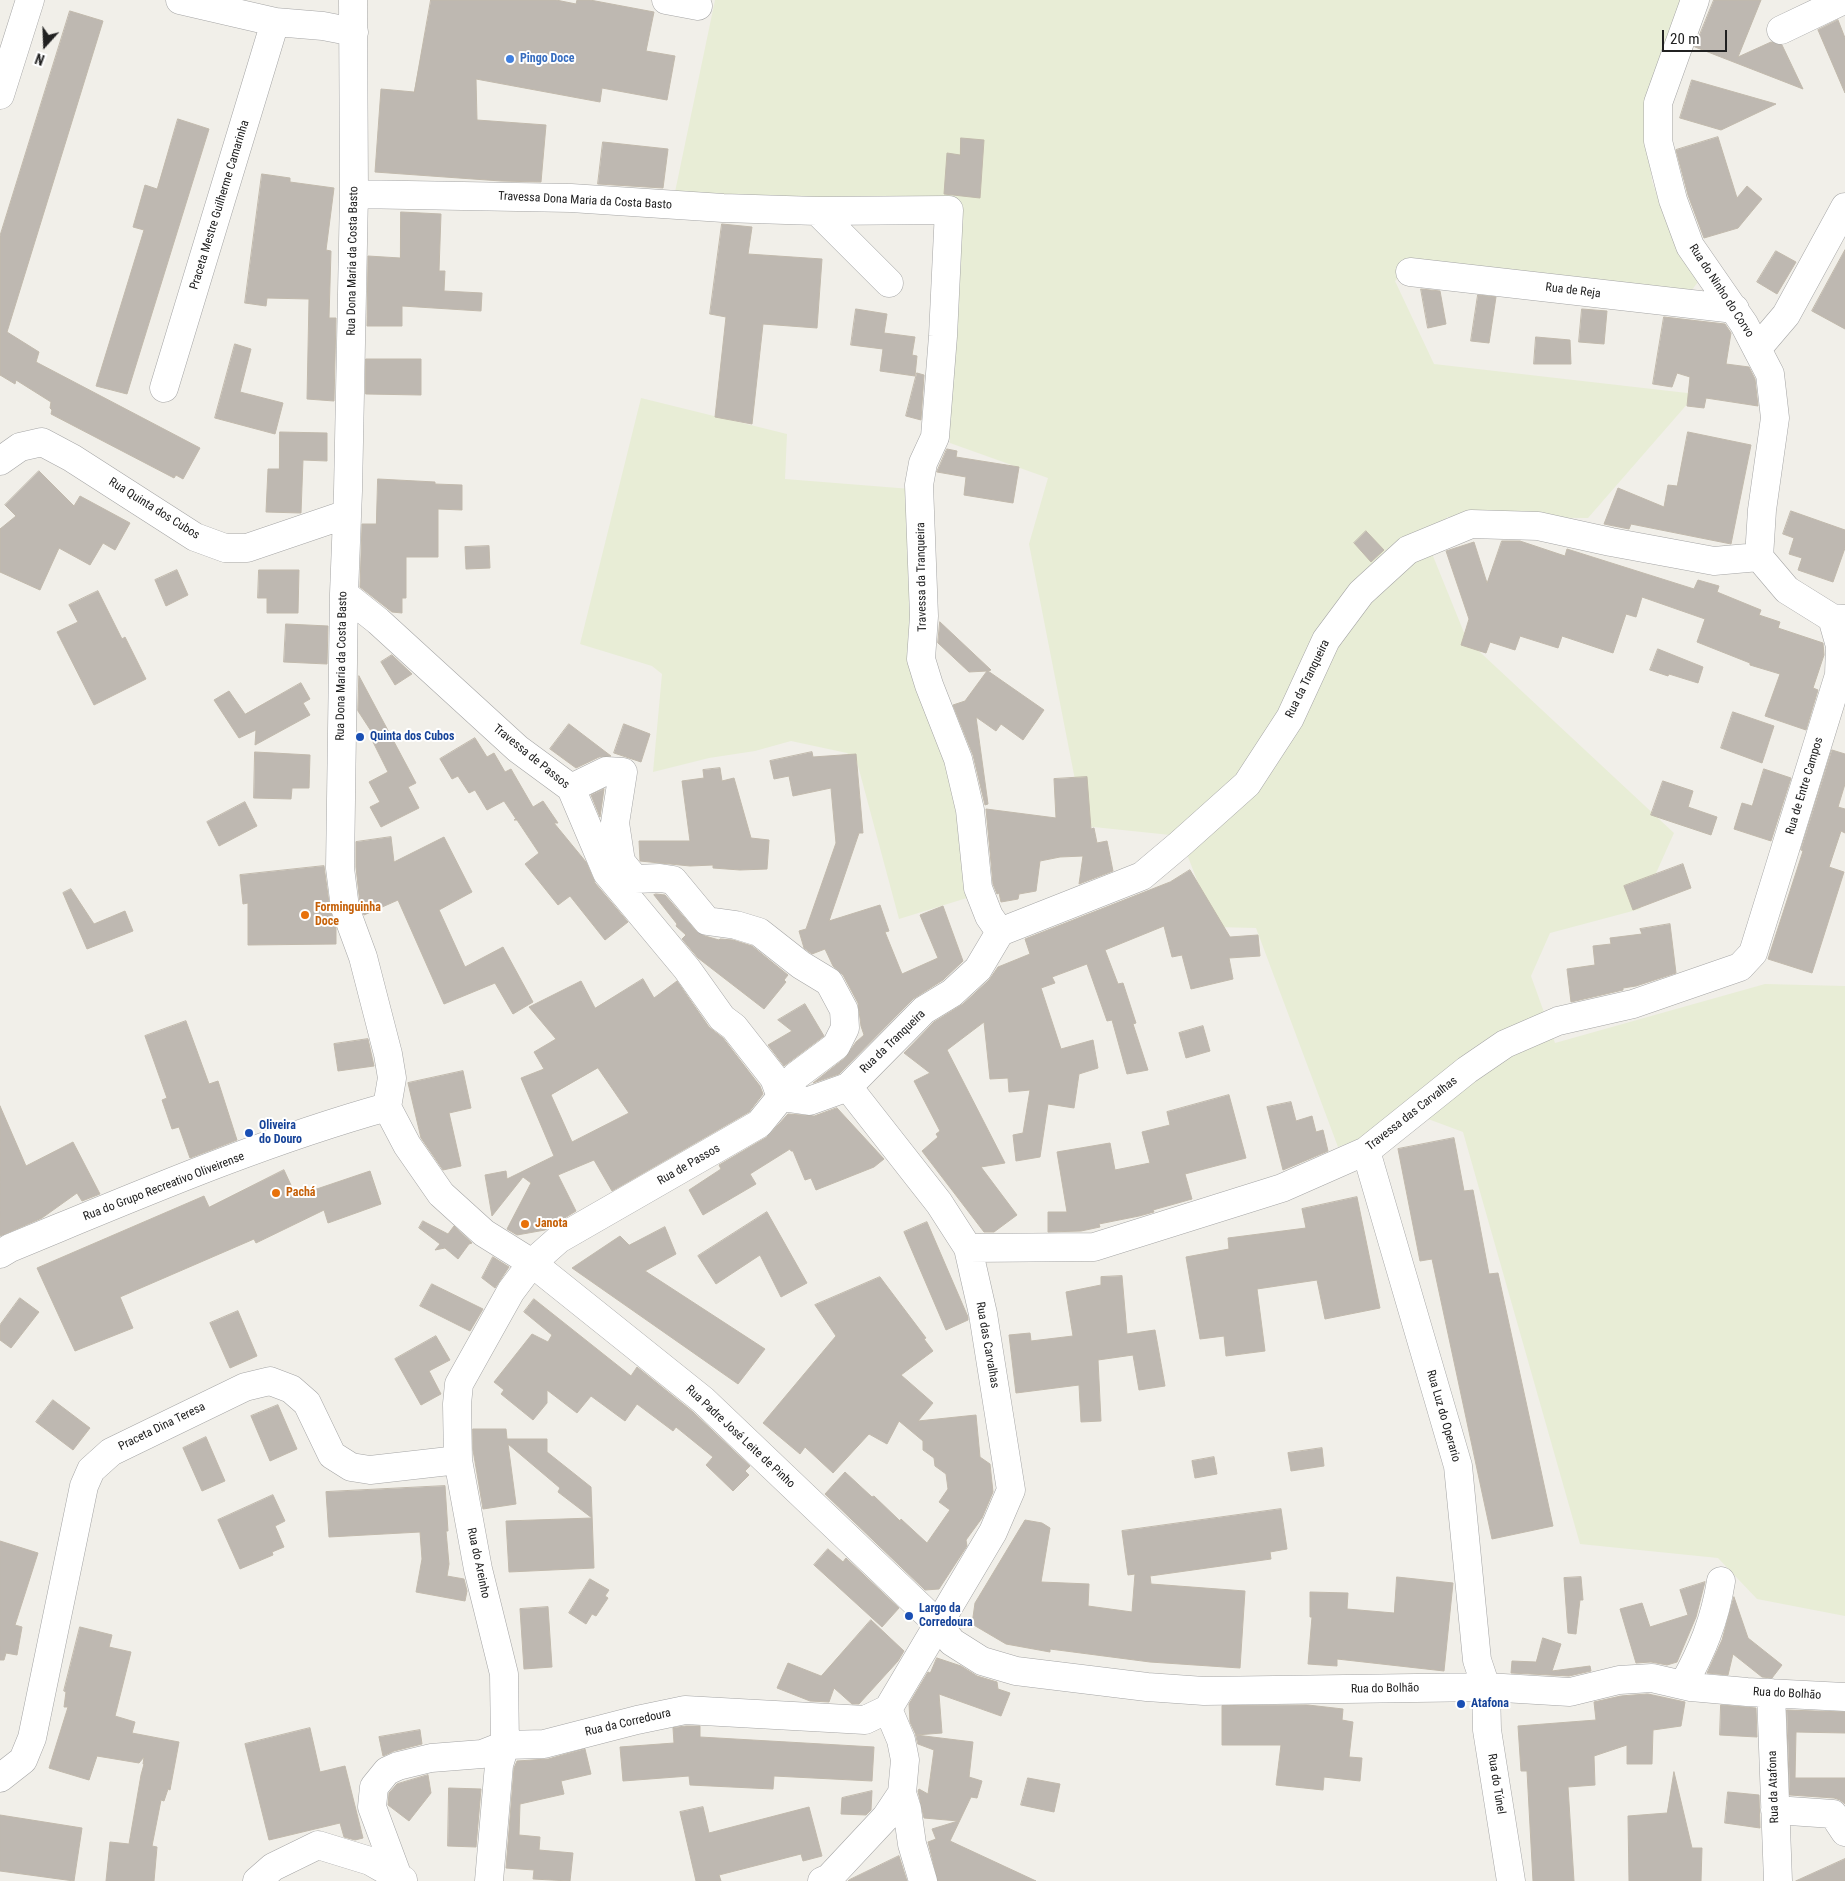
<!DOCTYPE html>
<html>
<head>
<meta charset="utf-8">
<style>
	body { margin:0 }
	#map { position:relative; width:1845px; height:1881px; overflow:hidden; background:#f1efe9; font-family:"Roboto Condensed",sans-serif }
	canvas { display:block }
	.north { position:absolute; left:20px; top:20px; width:50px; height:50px; -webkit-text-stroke:4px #fff; paint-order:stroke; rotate:200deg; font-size:14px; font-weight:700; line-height:20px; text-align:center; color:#212121 }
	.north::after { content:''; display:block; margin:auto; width:18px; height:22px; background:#212121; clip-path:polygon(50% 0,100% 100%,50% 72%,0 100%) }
	.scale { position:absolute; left:1662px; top:30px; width:65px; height:22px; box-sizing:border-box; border:2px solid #212121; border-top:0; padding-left:6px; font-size:15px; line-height:18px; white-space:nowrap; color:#212121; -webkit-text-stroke:4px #fff; paint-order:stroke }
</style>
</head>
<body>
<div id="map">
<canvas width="1845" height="1881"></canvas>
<div class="north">N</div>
<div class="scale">20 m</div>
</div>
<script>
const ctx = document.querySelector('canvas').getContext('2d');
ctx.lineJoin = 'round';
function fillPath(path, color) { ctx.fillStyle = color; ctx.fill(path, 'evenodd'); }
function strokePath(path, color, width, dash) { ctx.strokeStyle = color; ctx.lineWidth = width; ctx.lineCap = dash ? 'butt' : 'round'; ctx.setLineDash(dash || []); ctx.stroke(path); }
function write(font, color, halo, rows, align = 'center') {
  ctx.font = font + ' "Roboto Condensed",sans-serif'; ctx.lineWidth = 4; ctx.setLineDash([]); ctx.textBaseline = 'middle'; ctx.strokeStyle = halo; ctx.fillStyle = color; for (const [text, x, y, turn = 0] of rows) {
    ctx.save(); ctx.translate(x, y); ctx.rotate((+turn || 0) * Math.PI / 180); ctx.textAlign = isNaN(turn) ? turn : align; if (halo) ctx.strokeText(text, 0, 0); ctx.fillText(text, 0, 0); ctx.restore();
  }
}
fillPath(new Path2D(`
	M715 0H1684L1645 123 1652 181 1662 209 1701 278 1679 307 1413 263 1395 281 1434 364 1696 394 1588 518 1447 517 1433 556 1467 640 1674 833 1640 909 1550 933 1531 976 1555 1043 1765 984 1845 986V1616L1757 1599 1718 1558 1580 1544 1463 1132 1420 1116 1338 1147 1256 928 1215 927 1180 836 1084 826 1029 544 1048 478 950 443 938 306 945 205 675 192Z
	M641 398 787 434 785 479 911 489 918 643 983 893 899 919 857 762 847 753 791 741 755 751 709 758 653 772 662 674 652 666 580 644Z`), '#e8edd6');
const building = new Path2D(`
	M431 0H556L576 4 577 0H590L654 12 646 51 675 56 667 100 602 88 600 102 476 79 477 120 546 125 541 182 501 181 375 172 381 89 414 92Z
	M1714 0H1761L1738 57 1771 42 1782 45 1803 89 1695 47Z
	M70 11 103 21 7 332 39 352 36 362 200 448 183 479 176 475 174 478 51 414 52 410 50 408 51 402 16 380 15 384 0 375V236Z
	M1838 20 1845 38V93L1818 30Z
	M1692 80 1776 104 1721 130 1680 118Z
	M178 119 209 129 127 394 96 386 144 230 133 227 145 185 157 189Z
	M1718 137 1737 198 1747 186 1762 199 1738 228 1704 238 1688 195 1676 150Z
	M961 138 984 140 980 198 944 194 947 153 960 155Z
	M603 142 668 149 663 188 598 184Z
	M262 174 290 178V182L334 188 326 250 331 251 329 318H336L334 401 307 399 309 299 267 298 266 306 245 303Z
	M401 212 441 214 439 271H445L444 291 482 293 481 311 402 306V326H367L368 256 400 258Z
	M722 224 752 227 748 254 822 259 817 328 763 324 752 424 715 417 726 317 710 314Z
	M1845 250V329L1812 311Z
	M1776 251 1796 262 1777 294 1757 282Z
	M1421 289 1440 291 1446 324 1428 328Z
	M1478 295 1496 297 1489 343 1471 341Z
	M856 309 887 314 884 333 915 337 912 355 917 356 915 376 880 371 883 349 851 345Z
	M1582 309 1607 311 1604 344 1579 342Z
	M1664 317 1725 324 1731 333 1726 364 1749 367 1755 379 1758 406 1706 398 1704 408 1687 406 1690 377 1677 373 1672 387 1653 384Z
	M1536 337 1570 340 1571 364H1534Z
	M235 344 251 349 240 392 283 403 275 434 215 418Z
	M366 359H421V395L366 394Z
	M917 373 924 375 921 420 906 416Z
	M280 432 327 433V461L303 460 301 513 266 512 268 469H279Z
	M1688 432 1751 445 1731 544 1631 524 1629 529 1604 524 1618 488 1664 507 1668 485 1677 486Z
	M947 449 957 451 956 457 1019 467 1013 503 964 495 966 477 937 472Z
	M39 471 74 506 80 496 130 523 115 550 103 543 90 565 59 548 40 590 0 572V529L16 516 5 505Z
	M378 479 435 482V484L462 485V510L438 509V557H406V598H402V613L392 612 360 587 362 524H376Z
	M1791 511 1845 530V548L1833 582 1798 570 1802 558 1789 554 1794 538 1783 534Z
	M1366 531 1384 550 1371 562 1354 543Z
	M1502 541H1520L1565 556 1567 549 1694 589 1698 580 1719 586 1717 592 1761 610 1759 615 1780 622 1778 628 1823 643 1824 655 1813 688 1818 690 1806 730 1765 716 1780 674 1750 665V663L1697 642 1705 619 1642 597 1636 617 1626 614 1613 653 1562 636 1558 648 1520 636 1515 650 1490 642 1486 653 1461 645 1469 619 1446 551 1474 542 1487 583Z
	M489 546 490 568 466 569 465 547Z
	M177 570 188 595 166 606 155 580Z
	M259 570H299L298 613H267V598H258Z
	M98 591 122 639 125 637 146 679 94 705 57 632 78 622 69 605Z
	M940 622 991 670 988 671 1044 710 1023 740 1001 724 996 731 976 717 988 804 985 805 973 755 953 705 965 701 987 671 969 672 938 643Z
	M286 624 328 626 327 664 284 662Z
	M1658 649 1703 667 1698 683 1669 674 1668 676 1650 670Z
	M392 655 412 674 395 685 381 662Z
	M359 676 416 783 408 787 419 808 381 827 370 807 380 802 369 782 388 772 370 736 373 734 358 711Z
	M301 683 310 699 303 703 310 715 255 745 256 730 239 738 214 700 229 691 245 714Z
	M1733 712 1774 726 1762 763 1721 748Z
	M569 724 611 756 599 757 576 768 550 749Z
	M624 724 650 734 641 762 614 753Z
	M475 738 487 757 494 753 505 772 511 769 533 807 543 801 558 823H554L586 862 595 883 628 922 605 940 570 896 558 905 525 864 539 853 517 820H514L516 819 504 801 487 810 475 790 469 793 458 776 452 779 440 759Z
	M1832 750 1845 754V784L1838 807 1845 809V833L1841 831 1829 867 1844 872 1812 973 1768 959 1803 851 1801 850Z
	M255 752 310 755 309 788H292L291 799 254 798Z
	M812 752 813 757 856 754 863 833H859L829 921 880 905 889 931 885 932 902 974 938 958 920 915 943 906 963 961 943 980 913 999 839 1074 813 1083 845 1058 856 1042 864 1035 861 1026 858 1003 843 975 833 966 825 949 812 954 804 948 799 931 806 929 836 843 831 788 793 796 789 776 774 779 770 761Z
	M720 768 722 781 734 778 751 838 769 840 767 869 740 870 713 868V865L690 866 640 861 639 841H690L682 781 704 778 703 770Z
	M1764 769 1791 778 1771 841 1734 829 1742 803 1752 806Z
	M1087 777 1091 829 1094 828 1097 843 1107 841 1113 871 1079 884 1083 856 1060 857 1040 861 1036 891 1019 894 1018 899 1001 902 999 893 997 894 993 884 986 809 1056 818 1054 779Z
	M1663 781 1693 791 1688 807 1717 817 1711 835 1651 815Z
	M604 789 600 817 591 795Z
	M245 802 257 826 219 846 207 822Z
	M391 837 394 862 444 837 472 892 439 910 465 967 503 947 533 1002 513 1014 495 983 444 1004 398 900 364 915 360 904 356 867V842Z
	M1683 864 1691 888 1633 910 1624 886Z
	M324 866 330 910 336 928V944L248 945V903L243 904 240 875Z
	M1190 870 1230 937 1258 935 1260 956 1229 958 1233 979 1191 989 1182 955 1172 957 1164 926 1105 950 1118 984 1123 983 1136 1023 1133 1024 1148 1070 1127 1074 1112 1020 1107 1021 1087 964 1052 977 1055 983 1041 988 1061 1049 1093 1040 1098 1068 1079 1074 1074 1108 1048 1104 1040 1157 1016 1161 1013 1135 1023 1133 1030 1090 1009 1092 1008 1078 990 1079 984 1022 947 1050 1005 1163 981 1167 1017 1215 994 1232H984L922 1151 938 1137 936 1134 940 1131 914 1081 930 1073 904 1053 934 1022 963 1004 989 980 998 967 1030 954 1025 939 1170 882Z
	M71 889 94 924 125 911 133 931 87 949 63 893Z
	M656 894 665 895 696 931 705 936 719 940 720 939 733 940 752 946 788 975 784 980 786 982 764 1009 698 958 682 939 686 935 676 926 677 924 654 895Z
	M1670 924 1676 973 1636 986 1623 988V990L1571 1002 1567 969 1595 965 1593 946 1611 944 1610 938 1642 934 1640 929Z
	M643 979 654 998 677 981 709 1027 723 1038 760 1086 763 1094 749 1112 612 1191 594 1160 558 1175 576 1211 545 1230 517 1235 507 1229 531 1183 523 1177 492 1216 485 1175 506 1171 507 1179 554 1156 521 1078 544 1069 534 1052 556 1039 529 1007 581 981 595 1008ZM598 1068 629 1113 572 1142 551 1095Z
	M805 1004 824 1036 784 1066 768 1045 792 1031 778 1020Z
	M186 1021 209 1084 218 1081 237 1140 190 1158 179 1127 172 1129 162 1100 167 1098 145 1036Z
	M1203 1026 1210 1051 1186 1058 1179 1033Z
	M368 1039 374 1066 338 1071 334 1044Z
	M463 1071 471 1108 449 1113 461 1166 443 1170 421 1138 408 1083Z
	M1229 1095 1246 1158 1185 1174 1192 1199 1153 1210 1154 1212 1139 1216 1099 1224 1100 1227 1081 1231 1048 1232V1212H1067L1057 1152 1110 1143 1115 1170 1150 1163 1142 1132 1170 1125 1167 1112Z
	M1291 1102 1296 1121 1312 1116 1316 1132 1323 1130 1328 1151 1283 1170 1267 1107Z
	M0 1106 26 1166 73 1142 100 1194 82 1201 77 1193 42 1218 0 1236Z
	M837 1108 884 1159 874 1167 816 1190 811 1178 805 1180 793 1151H791L790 1149 750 1174 756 1184 703 1215 689 1190 721 1169 719 1165 767 1137 788 1114 814 1116Z
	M1454 1138 1464 1191 1473 1190 1489 1274 1498 1273 1553 1526 1492 1539 1432 1259 1420 1261 1398 1149Z
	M284 1170 296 1196 370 1171 381 1204 328 1223 324 1210 256 1243 254 1239 120 1297 133 1328 75 1351 37 1268 204 1196 209 1207Z
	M1357 1197 1380 1308 1325 1319 1317 1280 1257 1289 1265 1351 1226 1356 1224 1336 1200 1339 1186 1257 1229 1249 1228 1238 1306 1228 1302 1209Z
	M767 1212 807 1283 781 1297 760 1255 716 1284 698 1256Z
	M423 1221 448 1234 454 1226 472 1243 469 1244 458 1259 445 1248 435 1250 440 1244 419 1228Z
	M927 1222 968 1317V1320L946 1330 904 1232Z
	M665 1227 676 1254 645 1271 765 1349 738 1384 572 1268 620 1236 629 1245Z
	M493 1257 509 1267 495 1288 482 1278Z
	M1122 1276 1127 1334 1155 1330 1165 1386 1139 1390 1133 1355 1098 1360 1101 1421 1081 1422 1079 1385 1016 1393 1009 1335 1030 1333 1031 1341 1073 1336 1066 1292 1101 1285V1277Z
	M880 1277 926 1338 924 1339 933 1351 901 1375 933 1403 918 1421 976 1415 980 1457 990 1464 993 1492 982 1518 966 1540 967 1546 939 1589 925 1590 825 1494 845 1472 872 1497 874 1496 900 1521 901 1519 927 1543 950 1510 939 1502 948 1489 946 1474 935 1466 934 1458 923 1450V1441L899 1421 887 1444 869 1434 833 1473 805 1447 800 1454 763 1423 836 1336 815 1305Z
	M432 1284 483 1309 470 1331 420 1306Z
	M20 1298 39 1312 11 1348 0 1340V1325Z
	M534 1299 631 1376 637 1367 693 1412 750 1466 745 1471 749 1475 733 1491 706 1465 713 1457 676 1427 673 1431 637 1404 625 1421 591 1396 577 1413 547 1390V1403L533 1420 501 1394 504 1390 494 1382 532 1334 548 1342 552 1335 524 1312Z
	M238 1311 257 1356 230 1368 210 1323Z
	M436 1336 450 1360 429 1371 441 1394 421 1405 395 1359Z
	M53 1400 90 1428 73 1450 36 1422Z
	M278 1405 297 1449 270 1461 251 1416Z
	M473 1429H506L507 1439H547V1452L591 1487 594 1568 509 1572 506 1521 592 1518 558 1492 560 1488 508 1444 516 1504 483 1509 473 1450Z
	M206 1437 225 1481 202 1491 183 1448Z
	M1322 1448 1324 1466 1291 1471 1288 1453Z
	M1214 1457 1217 1474 1195 1478 1192 1461Z
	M445 1486 448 1531H446L449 1564 447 1576 464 1579 467 1591 465 1601 416 1592 422 1559 420 1532 329 1537 326 1492Z
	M273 1495 285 1521 275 1526 284 1547 272 1552 273 1555 240 1569 218 1520Z
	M1281 1509 1287 1549 1270 1552 1271 1559 1150 1576 1151 1584 1245 1591 1240 1668 1150 1662 1050 1649V1652L1006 1644 972 1624 975 1603 1025 1520 1042 1523 1050 1528 1041 1582 1089 1584 1088 1606 1132 1612 1135 1574 1128 1575 1122 1531Z
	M0 1541 38 1553 15 1625 22 1627 17 1655 6 1653 4 1660H0Z
	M828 1549 843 1562 846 1558 899 1608 882 1627 814 1565Z
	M1397 1577 1453 1583 1444 1671 1337 1659V1666L1308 1664 1312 1617H1310V1592L1348 1593 1347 1609 1394 1613Z
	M1581 1577 1583 1600H1580L1576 1634 1568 1633 1564 1578Z
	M590 1579 609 1590 605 1596 608 1598 596 1616 592 1614 586 1624 569 1613Z
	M1705 1582 1696 1617 1677 1662 1667 1665 1651 1662 1636 1663 1620 1609 1642 1603 1650 1627 1688 1615 1680 1590Z
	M1734 1597 1748 1638 1782 1665 1772 1678 1762 1677 1733 1654 1728 1675 1707 1673 1722 1640Z
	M548 1607 552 1667 524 1669 520 1609Z
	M871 1620 904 1651 898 1661 859 1704H852L834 1688 829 1702 810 1701 777 1688 788 1663 821 1676Z
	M80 1627 112 1635 109 1647 131 1652 115 1716 135 1722 132 1733 179 1742 170 1790 168 1789 164 1801 161 1800 152 1846 157 1847 154 1881H106L110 1842 129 1844 141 1775 144 1764H143L144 1757 139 1763 97 1756 89 1780 49 1768 68 1707H64L66 1692 64 1691Z
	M1543 1638 1561 1644 1552 1671 1590 1666 1591 1671 1569 1676 1511 1673 1512 1661 1536 1662Z
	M937 1658 961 1666 977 1676 997 1682 998 1689 1010 1693 1001 1716 939 1694 942 1733 916 1735 910 1722 909 1704 928 1672 930 1673Z
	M1648 1694 1685 1702 1681 1726 1653 1730 1652 1764H1627V1745L1594 1756 1595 1785 1568 1787 1574 1881H1533L1527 1771H1521L1518 1726 1596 1720 1594 1702 1621 1696Z
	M1308 1705 1343 1709 1342 1720 1353 1722 1349 1757 1362 1758 1360 1781 1324 1777 1323 1790 1276 1785 1281 1745H1222V1706Z
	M1721 1705 1756 1708 1757 1737 1720 1735Z
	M1787 1710 1845 1712V1733L1796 1732 1795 1778H1845V1804L1840 1800 1834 1798 1790 1795Z
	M686 1726H700V1737L874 1747 872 1781 774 1776 773 1789 690 1785 689 1776 623 1781 620 1747 674 1743 673 1728Z
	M310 1728 320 1772 345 1766 363 1838 355 1840 344 1837 340 1823 269 1840 245 1744Z
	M420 1730 422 1744 394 1751 383 1756 379 1737Z
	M916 1735 973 1742 969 1777 982 1781 977 1798 971 1797 950 1841 1036 1881H938L928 1842 936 1839 932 1829 958 1821 924 1818 918 1791 919 1789 928 1794 934 1750 918 1744Z
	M585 1749 591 1774 561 1781 564 1794 520 1804 519 1835 540 1837 539 1850 573 1853 570 1881 533 1879 534 1870 506 1868 514 1768 517 1761 548 1759Z
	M1674 1772 1692 1848H1702L1701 1881H1629L1628 1816 1667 1813Z
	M428 1775 431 1793 409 1821 388 1805 389 1793 397 1784Z
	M1028 1778 1060 1784 1054 1812 1021 1805Z
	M449 1788 481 1789 476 1847 448 1846Z
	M872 1791 871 1810 866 1815 841 1814 842 1798Z
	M1728 1792 1759 1795 1760 1828 1725 1823Z
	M703 1807 709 1833 809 1807 822 1856 803 1861 801 1854 719 1875 721 1881H696L680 1812Z
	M0 1815 82 1828 74 1881 0 1871Z
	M899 1856 907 1881H848L849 1880Z
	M1845 1859V1881H1796Z`);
fillPath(building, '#beb8b1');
strokePath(building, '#c1b9ac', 1);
const minor = new Path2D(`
	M180 0 275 22 323 26 354 32
	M353 0 354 194 348 491 344 594 340 868 345 908 363 957 388 1054 392 1078 387 1107 407 1145 441 1194 484 1233 532 1263 703 1400 938 1624 952 1642 982 1661 1016 1671 1147 1687 1204 1691 1486 1687 1570 1692 1619 1680 1652 1678 1691 1687 1747 1692 1845 1697
	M666 0 698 6
	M1695 0 1658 103V141L1673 200 1690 246 1744 324 1770 374 1775 418 1762 510 1759 557
	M1781 30 1844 0
	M0 95 30 0
	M354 194 571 198 723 208 817 211 949 210 943 336 935 437 923 463 919 485 924 616 921 659 929 685 958 759 970 810 978 888 989 916 1000 932
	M817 211 889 283
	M1410 272 1735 309
	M1757 349 1786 315 1845 207
	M164 388 275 22
	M0 461 20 447 42 442 72 458 195 537 225 548H247L347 514
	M1759 557 1787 590 1832 618 1845 619
	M344 594 378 621 518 749 571 788 607 873 687 969 722 1018 734 1027 774 1078 781 1097
	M781 1097 809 1101 848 1087 924 1010 952 993 978 969 1000 932 1142 876 1180 844 1247 784 1290 718 1326 640 1361 593 1408 550 1471 524 1538 526 1611 542 1714 561 1759 557
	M1366 1151 1458 1466 1477 1660 1486 1687 1487 1730 1511 1881
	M968 1248 1094 1247 1282 1188 1366 1151 1467 1070 1505 1044 1558 1021 1633 1004 1740 967 1753 953 1839 675 1840 646 1832 618
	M0 1254 10 1248C134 1197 258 1143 387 1107
	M1683 1685C1702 1651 1715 1620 1721 1581
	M1771 1693 1778 1881
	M888 1709 901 1740 905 1760 902 1793 907 1809 912 1844 923 1881
	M0 1778 23 1760 32 1738 84 1486 91 1470 111 1452 245 1387 270 1381 291 1389 307 1403 332 1455 351 1467 370 1470 458 1460
	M1775 1810 1833 1814 1845 1832
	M398 1877 372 1807 374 1787 387 1771 398 1766 431 1758 482 1754 505 1745 544 1744 637 1720 685 1710 865 1720 888 1709 993 1532 1011 1490 983 1314 968 1248 939 1203 848 1087
	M257 1881 273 1867 318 1845 370 1861 403 1880
	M489 1881 499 1765 505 1745 504 1674 478 1569 458 1460 457 1404 459 1384 511 1291 532 1263 559 1239 759 1124 781 1097 796 1076 836 1046 845 1028 844 1010 829 982 801 965 759 932 736 925 707 921 673 880 660 878 635 879 621 862 615 823 623 772 606 771 571 788
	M822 1881 829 1878 886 1817 902 1793`);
strokePath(minor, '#a5a5a5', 29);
strokePath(minor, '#fff', 28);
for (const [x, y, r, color] of [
	[510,59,5,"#3f7fe0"],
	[360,737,5,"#1a4fb4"],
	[305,915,5,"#e8710a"],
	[249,1133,5,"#1a4fb4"],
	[276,1193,5,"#e8710a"],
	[525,1224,5,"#e8710a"],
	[909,1616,5,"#1a4fb4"],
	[1461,1704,5,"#1a4fb4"]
]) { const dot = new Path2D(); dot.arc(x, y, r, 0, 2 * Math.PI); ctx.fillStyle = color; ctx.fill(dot); strokePath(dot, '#fff', 2); }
write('bold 12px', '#366cbe', '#fff', [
	["Pingo Doce",520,59]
], 'left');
write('12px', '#212121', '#fff', [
	["Travessa Dona Maria da Costa Basto",585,201,3],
	["Praceta Mestre Guilherme Camarinha",220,205,-73],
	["Rua Dona Maria da Costa Basto",353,261,-89],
	["Rua de Reja",1573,291,7],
	["Rua do Ninho do Corvo",1721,291,57],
	["Rua Quinta dos Cubos",154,509,32],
	["Travessa da Tranqueira",922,577,-91],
	["Rua Dona Maria da Costa Basto",342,666,-89],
	["Rua da Tranqueira",1308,679,-64],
	["Travessa de Passos",531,757,39],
	["Rua de Entre Campos",1805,786,-73],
	["Rua da Tranqueira",893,1042,-44],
	["Travessa das Carvalhas",1412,1114,-38],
	["Rua de Passos",689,1165,-30],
	["Rua do Grupo Recreativo Oliveirense",164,1187,-21],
	["Rua das Carvalhas",987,1345,80],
	["Rua Luz do Operario",1443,1416,74],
	["Praceta Dina Teresa",162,1427,-26],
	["Rua Padre José Leite de Pinho",740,1437,43],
	["Rua do Areinho",478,1563,78],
	["Rua do Bolhão",1385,1689,-1],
	["Rua do Bolhão",1787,1694,3],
	["Rua da Corredoura",628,1723,-13],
	["Rua do Túnel",1496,1784,81],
	["Rua da Atafona",1774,1787,-92]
]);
write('bold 12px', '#164399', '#fff', [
	["Quinta dos Cubos",370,737],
	["Oliveira",259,1126],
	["do Douro",259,1140],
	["Largo da",919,1609],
	["Corredoura",919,1623],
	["Atafona",1471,1704]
], 'left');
write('bold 12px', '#c56008', '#fff', [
	["Forminguinha",315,908],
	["Doce",315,922],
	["Pachá",286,1193],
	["Janota",535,1224]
], 'left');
</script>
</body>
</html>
